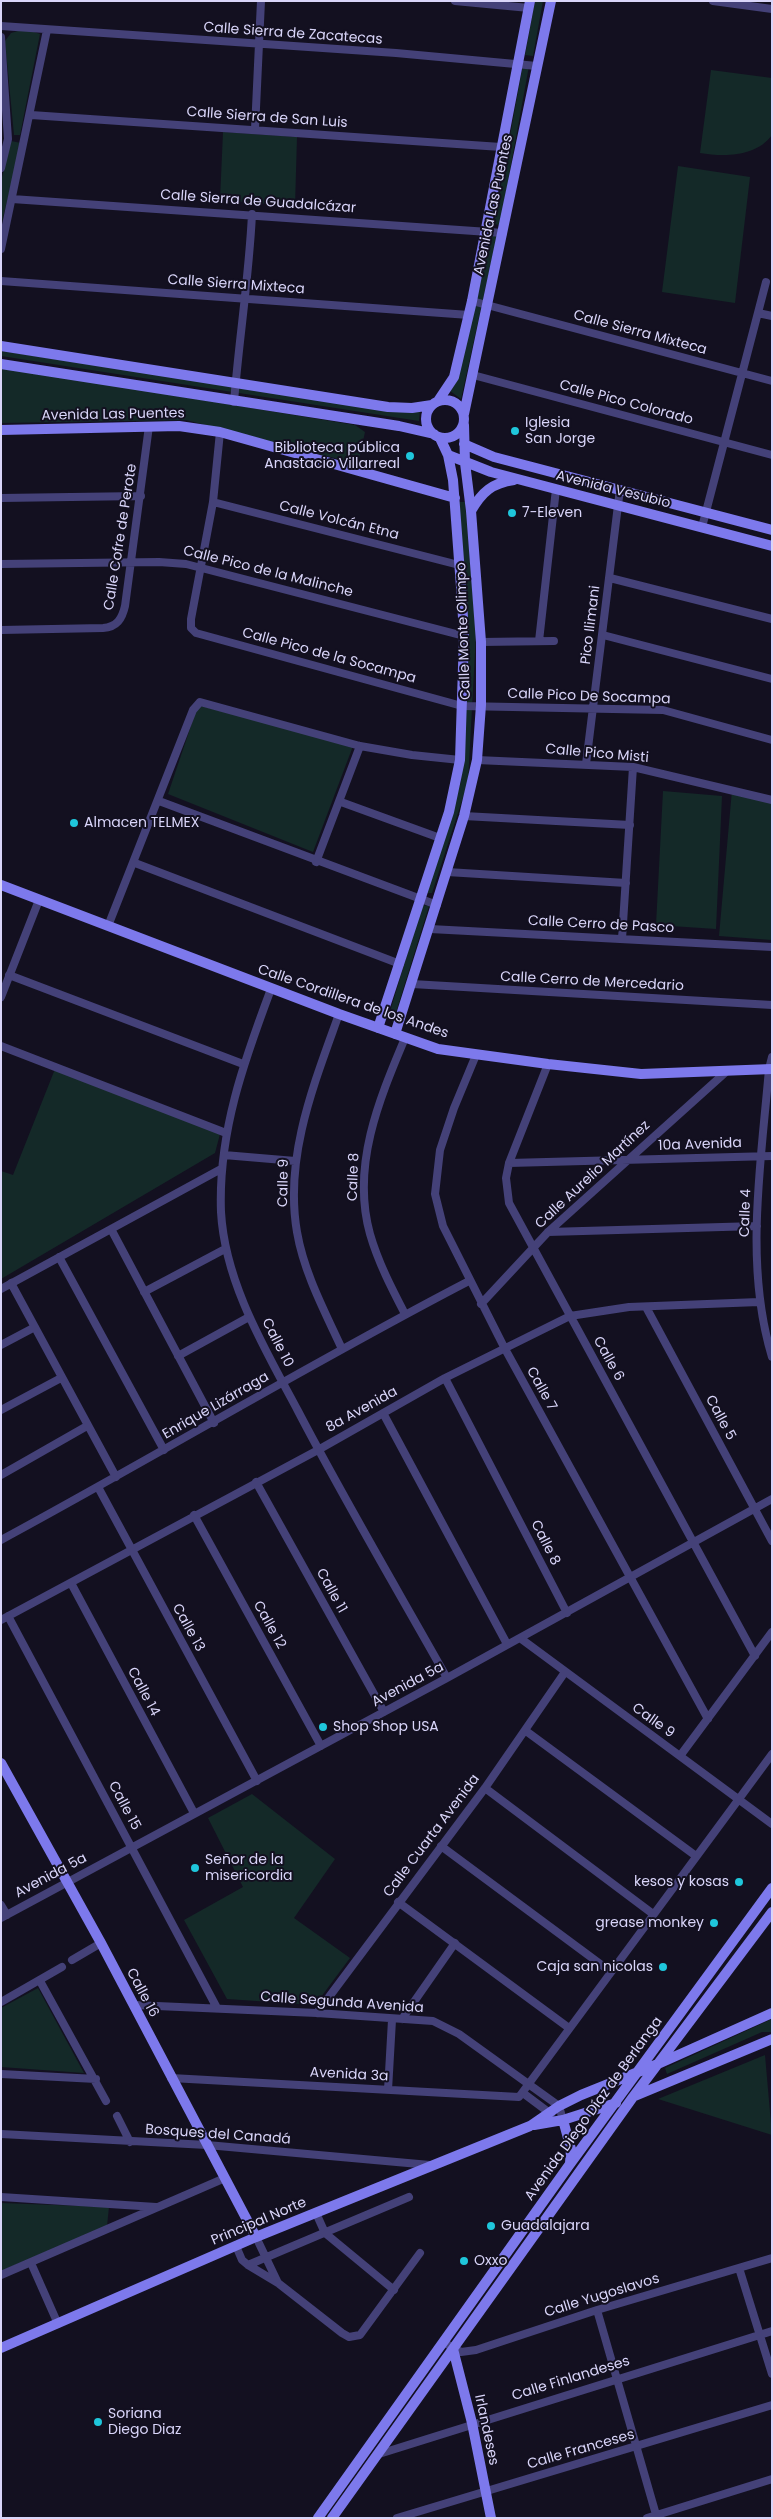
<!DOCTYPE html>
<html>
<head>
<meta charset="utf-8">
<style>
	body { margin:0 }
	#map { position:relative; width:773px; height:2519px; overflow:hidden; background:#131020; font-family:Poppins,sans-serif }
	canvas { display:block }
	.frame { position:absolute; inset:0; border:2px solid #d9d5f9; pointer-events:none }
</style>
</head>
<body>
<div id="map">
<canvas width="773" height="2519"></canvas>
<div class="frame"></div>
</div>
<script>
const ctx = document.querySelector('canvas').getContext('2d');
ctx.lineJoin = 'round';
function fillPath(path, color) { ctx.fillStyle = color; ctx.fill(path, 'evenodd'); }
function strokePath(path, color, width, dash) { ctx.strokeStyle = color; ctx.lineWidth = width; ctx.lineCap = dash ? 'butt' : 'round'; ctx.setLineDash(dash || []); ctx.stroke(path); }
function write(font, color, halo, rows, align = 'center') {
  ctx.font = font + ' Poppins,sans-serif'; ctx.lineWidth = 4; ctx.setLineDash([]); ctx.textBaseline = 'middle'; ctx.strokeStyle = halo; ctx.fillStyle = color; for (const [text, x, y, turn = 0] of rows) {
    ctx.save(); ctx.translate(x, y); ctx.rotate((+turn || 0) * Math.PI / 180); ctx.textAlign = isNaN(turn) ? turn : align; if (halo) ctx.strokeText(text, 0, 0); ctx.fillText(text, 0, 0); ctx.restore();
  }
}
fillPath(new Path2D(`
	M535 1H543L533 56 525 55Z
	M25 29 40 34 20 135H14L5 41 11 33Z
	M523 64 529 66 500 225 494 224Z
	M711 70 772 78V135C756 157 724 157 700 153Z
	M223 132 297 137 295 206 220 200Z
	M11 141 21 143 1 226V181Z
	M678 166 750 177 735 303 662 292Z
	M489 235 497 236 461 399 450 391Z
	M1 351 392 410H420L419 421 1 356Z
	M1 367 355 425 365 432 358 464 186 420 1 423Z
	M459 502H465L476 634 468 782 432 893H426L461 782 468 634Z
	M198 705 353 746 313 852 168 794Z
	M732 790 772 801V940L719 936Z
	M663 791 722 796 716 929 656 925Z
	M422 905 429 906 393 1022 388 1018Z
	M55 1069 220 1134 215 1153 1 1279V1171L13 1175Z
	M252 1794 335 1859 294 1918 350 1958 315 2005 227 1999 184 1920 243 1887 208 1818Z
	M38 1988 84 2073 1 2067V2008Z
	M772 2019V2032H762L667 2074 665 2068Z
	M765 2055 772 2135 658 2099Z
	M1 2203 109 2207 107 2226 1 2271Z`), '#142928');
strokePath(new Path2D(`
	M455 1 529 8
	M713 1 772 9
	M1 26 396 53 537 66
	M1 37 8 139 1 168
	M31 115 501 147
	M255 129 261 1
	M12 199 503 233
	M1 249 47 30
	M1 281 469 315
	M472 301 772 381
	M758 313 772 316
	M473 375 772 455
	M234 402C239 339 249 277 252 214
	M220 432 213 502 191 619V628L196 633 462 706 663 710 772 740
	M1 498 141 496
	M213 502 459 565
	M702 527 766 282
	M1 564 159 562 186 564 464 636
	M610 578 772 619
	M1 630 103 628C117 627 122 619 125 606L149 426
	M603 635 772 679
	M539 641 556 489
	M481 642 554 641
	M477 760 633 767 772 800
	M586 764 620 489
	M159 801 437 905
	M341 802 440 838
	M464 816 630 825
	M316 862 360 746
	M135 863 400 964
	M447 872 626 883
	M108 926 193 710 200 702 360 746 412 755 460 760
	M430 929 772 947
	M622 939 633 767
	M9 975 243 1064
	M412 984 772 1005
	M271 989C244 1061 218 1133 221 1212 225 1283 265 1349 298 1411 345 1501 397 1589 447 1678
	M1 997 39 900
	M339 1014C314 1084 284 1157 297 1232 304 1273 325 1312 342 1349
	M1 1046 226 1133
	M476 1055 454 1108 440 1150 435 1194 443 1226 504 1347 708 1719
	M772 1057 769 1069C761 1163 744 1265 772 1357
	M548 1064 509 1163 506 1178 509 1203 755 1656
	M224 1155 295 1161
	M509 1163 772 1156
	M111 1229 214 1423
	M548 1232 757 1226
	M59 1257 164 1450
	M11 1283 116 1477
	M1 1289 221 1169
	M144 1292 225 1249
	M481 1304 548 1232 727 1071
	M646 1307 772 1541
	M405 1314C392 1289 378 1262 370 1234 351 1166 379 1100 405 1038
	M1 1345 35 1327
	M178 1356 249 1317
	M445 1378 567 1613
	M1 1410 61 1378
	M383 1413 507 1644
	M1 1475 87 1426
	M256 1482 384 1712
	M98 1487 257 1781
	M194 1515 321 1746
	M1 1540C158 1455 311 1363 469 1281
	M71 1583 194 1813
	M8 1616 217 2008
	M1 1620 318 1450 445 1378 570 1316 629 1307 759 1302
	M520 1638 772 1824
	M526 1731 696 1856
	M680 1756 772 1632
	M485 1788 653 1914
	M441 1846 611 1972
	M398 1902 569 2028
	M1 1905 7 1915
	M1 1918 447 1678 772 1499
	M72 1960 101 1943
	M40 1981 106 2101
	M1 2002 62 1967
	M134 2005 317 2013 433 2021 459 2034 559 2106 563 2120
	M317 2013 485 1788 565 1672
	M402 2019 455 1943
	M1 2074 96 2079
	M171 2078 519 2097 772 1754
	M388 2090 392 2020
	M523 2093 551 2114
	M117 2116 130 2142
	M1 2134 207 2145 430 2165
	M1 2197 156 2207
	M316 2213 325 2233 394 2290
	M256 2237 278 2283
	M236 2246 242 2260 248 2265 278 2283 342 2333 349 2337 360 2335 420 2253
	M31 2263 58 2324
	M248 2265 409 2197
	M739 2268 772 2374
	M1 2275 225 2178
	M597 2310 657 2518
	M443 2342 461 2352 476 2350 597 2310 772 2258
	M379 2454 772 2331
	M397 2518 772 2405
	M647 2518 772 2479`), '#444178', 8);
strokePath(new Path2D(`
	M1 346 388 407 412 408 432 405
	M1 364 399 426 434 434
	M426 419a19 19 0 1 1 38 0a19 19 0 1 1-38 0Z
	M438 401 454 377 472 301 530 1
	M464 414 551 1
	M1 430 179 426 220 432 455 498
	M464 444 494 457 772 530
	M448 455 491 472 772 546
	M471 511C482 492 492 483 514 480
	M1 885 339 1014 438 1049 548 1064 641 1074 772 1069
	M378 1028 449 812 460 760 464 636 462 600 453 480 448 455 440 438
	M395 1034 464 816 477 760 481 705V642L471 511 465 463 464 425
	M1 1763 101 1943 256 2237
	M635 2096 772 2039
	M563 2120 571 2149 570 2163
	M534 2125 563 2120 616 2103
	M1 2348 256 2237 530 2126 559 2106 581 2095 658 2064 772 2013
	M453 2349 472 2423 491 2518
	M318 2518 570 2164 772 1888
	M332 2518 633 2097 772 1912`), '#7d79ec', 10);
for (const [x, y, r, color] of [
	[515,431,5,"#1fc6db"],
	[410,456,5,"#1fc6db"],
	[512,513,5,"#1fc6db"],
	[74,823,5,"#1fc6db"],
	[323,1727,5,"#1fc6db"],
	[195,1868,5,"#1fc6db"],
	[739,1882,5,"#1fc6db"],
	[714,1923,5,"#1fc6db"],
	[663,1967,5,"#1fc6db"],
	[491,2226,5,"#1fc6db"],
	[464,2261,5,"#1fc6db"],
	[98,2422,5,"#1fc6db"]
]) { const dot = new Path2D(); dot.arc(x, y, r, 0, 2 * Math.PI); ctx.fillStyle = color; ctx.fill(dot); strokePath(dot, '#131020', 2); }
write('14px', '#d9d5f9', '#131020', [
	["Calle Sierra de Zacatecas",293,34,4],
	["Calle Sierra de San Luis",267,118,4],
	["Calle Sierra de Guadalcázar",258,202,4],
	["Avenida Las Puentes",494,205,-78],
	["Calle Sierra Mixteca",236,285,4],
	["Calle Sierra Mixteca",640,333,15],
	["Calle Pico Colorado",626,403,15],
	["Avenida Las Puentes",113,415,-1],
	["Avenida Vesubio",613,490,14],
	["Calle Volcán Etna",339,521,14],
	["Calle Cofre de Perote",121,537,-81],
	["Calle Pico de la Malinche",268,572,14],
	["Pico Ilimani",591,625,-83],
	["Calle Monte Olimpo",464,631,-92],
	["Calle Pico de la Socampa",329,656,15],
	["Calle Pico De Socampa",589,697,2],
	["Calle Pico Misti",597,754,5],
	["Calle Cerro de Pasco",601,925,3],
	["Calle Cerro de Mercedario",592,982,3],
	["Calle Cordillera de los Andes",353,1002,19],
	["10a Avenida",700,1145,-2],
	["Calle Aurelio Martínez",593,1175,-43],
	["Calle 8",354,1177,-88],
	["Calle 9",284,1183,-89],
	["Calle 4",746,1213,-88],
	["Calle 10",277,1343,63],
	["Calle 6",608,1359,61],
	["Calle 7",541,1389,61],
	["Enrique Lizárraga",216,1406,-30],
	["8a Avenida",362,1410,-29],
	["Calle 5",720,1418,62],
	["Calle 8",545,1543,63],
	["Calle 11",331,1591,61],
	["Calle 12",269,1625,61],
	["Calle 13",188,1628,61],
	["Avenida 5a",408,1685,-28],
	["Calle 14",143,1692,62],
	["Calle 9",653,1721,36],
	["Calle 15",124,1806,62],
	["Calle Cuarta Avenida",432,1836,-53],
	["Avenida 5a",51,1876,-28],
	["Calle 16",142,1993,62],
	["Calle Segunda Avenida",342,2003,4],
	["Avenida 3a",349,2075,3],
	["Avenida Diego Díaz de Berlanga",594,2109,-54],
	["Bosques del Canadá",218,2135,4],
	["Principal Norte",259,2222,-23],
	["Calle Yugoslavos",602,2296,-17],
	["Calle Finlandeses",571,2379,-17],
	["Irlandeses",486,2430,78],
	["Calle Franceses",581,2450,-16]
]);
write('14px', '#d9d5f9', '#131020', [
	["Iglesia",525,423],
	["San Jorge",525,439],
	["Biblioteca pública",400,448,"right"],
	["Anastacio Villarreal",400,464,"right"],
	["7-Eleven",522,513],
	["Almacen TELMEX",84,823],
	["Shop Shop USA",333,1727],
	["Señor de la",205,1860],
	["misericordia",205,1876],
	["kesos y kosas",729,1882,"right"],
	["grease monkey",704,1923,"right"],
	["Caja san nicolas",653,1967,"right"],
	["Guadalajara",501,2226],
	["Oxxo",474,2261],
	["Soriana",108,2414],
	["Diego Diaz",108,2430]
], 'left');
</script>
</body>
</html>
